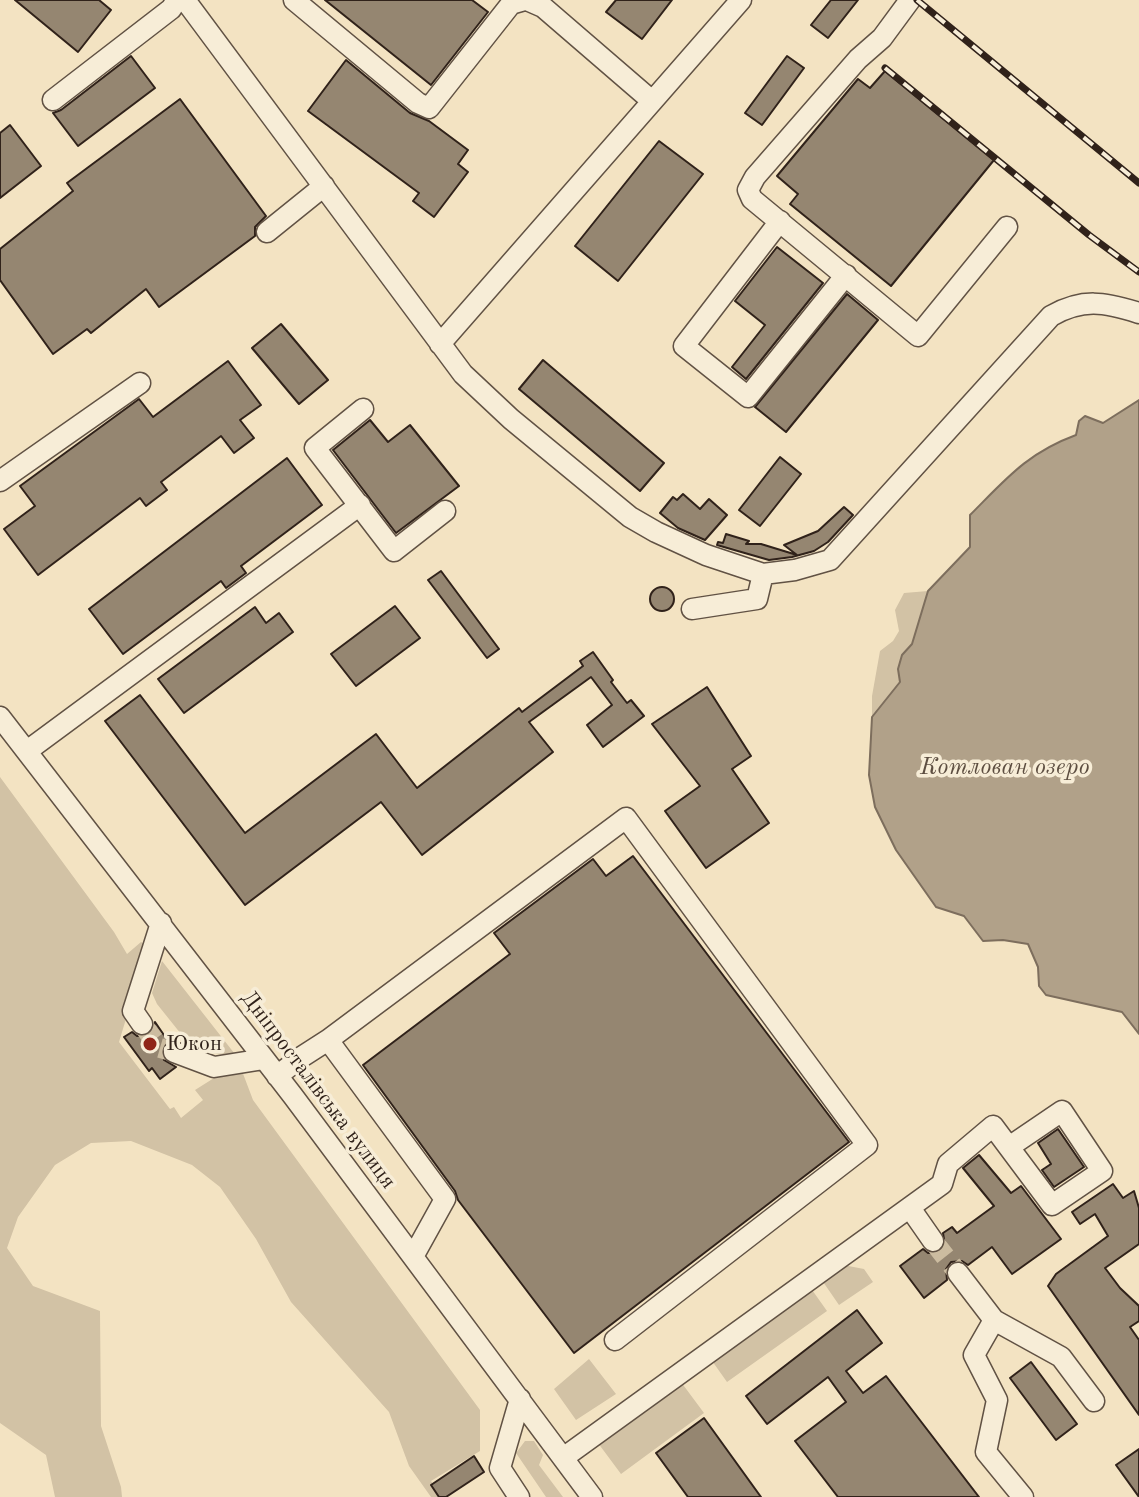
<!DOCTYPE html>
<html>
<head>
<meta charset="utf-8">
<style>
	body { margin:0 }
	canvas { display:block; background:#f3e3c2 }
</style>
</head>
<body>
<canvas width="1139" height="1497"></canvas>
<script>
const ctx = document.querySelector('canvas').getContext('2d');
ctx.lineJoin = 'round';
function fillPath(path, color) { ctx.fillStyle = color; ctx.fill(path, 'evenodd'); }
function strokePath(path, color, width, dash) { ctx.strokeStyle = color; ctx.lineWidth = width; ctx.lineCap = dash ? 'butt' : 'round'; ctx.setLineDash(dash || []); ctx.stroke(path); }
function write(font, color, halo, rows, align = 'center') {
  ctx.font = font + ' "Old Standard TT",serif'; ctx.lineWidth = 7; ctx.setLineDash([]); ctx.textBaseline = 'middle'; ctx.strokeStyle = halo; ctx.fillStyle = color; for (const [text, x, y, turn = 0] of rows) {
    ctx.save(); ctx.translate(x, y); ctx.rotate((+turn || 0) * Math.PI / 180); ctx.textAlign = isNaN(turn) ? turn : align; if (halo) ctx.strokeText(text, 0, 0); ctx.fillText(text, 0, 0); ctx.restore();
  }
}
fillPath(new Path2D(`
	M928 591C923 607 920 625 913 641 904 659 896 659 900 682L872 717V696L880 651 893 641 899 631 895 610 904 593Z
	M0 777 114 932 127 954 141 942 148 946 119 1042 170 1109 174 1107 181 1118 203 1100 195 1090 222 1073 242 1071 253 1100 480 1410V1451L431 1481 442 1497H431L409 1466 389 1412 291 1302 256 1239 220 1187 192 1165 131 1141 91 1143 55 1165 18 1217 7 1248 33 1286 100 1311 101 1426 121 1487 122 1497H55L46 1455 0 1423Z
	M162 961 238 1058 193 1049 157 1004 152 993Z
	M838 1264 864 1269 873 1282 839 1305 819 1276Z
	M810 1287 827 1311 727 1382 710 1358Z
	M589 1359 616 1394 576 1420 554 1389Z
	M681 1382 704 1413 621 1474 598 1443Z
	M525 1441H534L543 1455 539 1465 563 1497H546L516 1453Z`), '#d2c2a5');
const water = new Path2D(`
	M1139 400V1034L1122 1012 1046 995 1039 986 1038 967 1028 944 1003 940 983 941 964 916 936 907 896 850 875 807 869 775 872 717 900 682 898 669 902 655 912 644 928 591 970 547V515C1006 479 1027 453 1076 435L1079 421 1085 416 1103 423Z`);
fillPath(water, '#b1a189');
strokePath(water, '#7d6e5d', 2);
const building = new Path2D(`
	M15 0H99L111 10 78 52Z
	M325 0H472L488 12 431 85Z
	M616 0H672L642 39 606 12Z
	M831 0H858L828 38 811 25Z
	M131 56 155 88 78 146 53 113 61 110Z
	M787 56 804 68 762 125 745 113Z
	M346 60 410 113 429 121 468 150 458 164 468 172 434 217 413 201 419 193 308 111Z
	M885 71 994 160 891 286 790 204 798 194 777 176 858 79 870 88Z
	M180 99 266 216 255 227V236L159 307 146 289 91 333 87 329 53 354 0 280V249L73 191 67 183Z
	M10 125 41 166 0 198V133Z
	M659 141 703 174 618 281 575 246Z
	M777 247 823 283 746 379 732 367 765 325 735 301Z
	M847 294 878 320 786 432 755 407Z
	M281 324 328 380 299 404 252 348Z
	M543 360 664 463 640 491 519 389Z
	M228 361 261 405 240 420 254 438 234 453 221 436 161 482 167 490 146 506 140 498 38 575 4 529 35 506 20 486 139 399 153 417Z
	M370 420 388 442 410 425 459 486 396 533 333 450Z
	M780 457 801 474 760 526 739 510Z
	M287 458 322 505 241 566 246 573 226 588 221 581 123 654 89 609Z
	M683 494 700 509 709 499 727 515 705 540 678 528 660 513 673 497 677 500Z
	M844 507 853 515 828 542 814 551 792 557 769 560 717 545 718 542 723 543 726 534 749 541 746 544H761L797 555 784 545 818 531Z
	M441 571 499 649 487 658 428 580Z
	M650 599a12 12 0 1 1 24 0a12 12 0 1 1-24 0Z
	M395 606 420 638 356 686 331 654Z
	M255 607 266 623 279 613 293 632 184 713 158 679Z
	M593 652 613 680 611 682 627 703 631 700 644 716 603 747 587 725 612 705 591 677 529 722 553 752 422 855 381 802 245 905 105 721 140 695 245 833 376 734 417 788 519 708 522 712 583 666 580 661Z
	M707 687 751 756 732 769 769 823 706 868 665 811 700 786 652 724Z
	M633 856 849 1142 574 1353 458 1200 455 1191 363 1065 510 954 494 933 593 859 606 876Z
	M155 1022 168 1041 162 1048 164 1060 176 1067 160 1079 152 1068 149 1071 124 1037 132 1032 137 1036 149 1035 153 1030Z
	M1058 1129 1084 1167 1054 1187 1042 1170 1051 1164 1038 1143Z
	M979 1155 1011 1193 1021 1186 1061 1239 1012 1274 992 1247 968 1265 962 1261 951 1262 946 1269 947 1280 924 1298 900 1266 923 1249 928 1253 940 1252 945 1246 943 1233 952 1227 957 1233 994 1206 963 1168Z
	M1113 1184 1123 1198 1134 1191 1139 1208V1244L1105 1268 1120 1288 1139 1306V1321L1130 1327 1139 1340V1415L1048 1286 1056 1274 1108 1236 1095 1214 1080 1224 1072 1212Z
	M857 1310 882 1343 846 1371 863 1393 886 1376 979 1497H838L795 1441 846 1402 828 1377 767 1424 746 1396Z
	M1031 1362 1077 1424 1056 1440 1010 1378Z
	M704 1418 761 1497H688L656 1453Z
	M1139 1449V1497L1116 1465Z
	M474 1456 484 1472 446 1497H439L431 1485Z`);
fillPath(building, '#958671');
strokePath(building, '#30221a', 2);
strokePath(new Path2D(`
	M142 1024 160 1048 174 1052
	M933 1241 958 1273`), '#ccbca0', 20, [20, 10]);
const minor = new Path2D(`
	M185 0 463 374 511 419 630 517 656 532 706 555 763 574 795 570 830 560 1051 316C1083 298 1104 302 1139 313
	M294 0 418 103 429 108 511 4 525 0
	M527 0 543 7 652 101
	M910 0 882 38 858 59 755 177 748 190 752 199 918 336 1007 227
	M53 100 171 9 177 0
	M780 221 684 346 748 397 846 275
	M267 232 324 186
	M440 344 741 0
	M363 409 315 448 394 551 445 511
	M0 481 140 383
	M692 609 757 599 763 574
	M0 717 293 1096 592 1497
	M27 751 360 505
	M142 1024 133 1011 161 923
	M328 1040 626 818 867 1145 615 1340
	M174 1052 214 1067 264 1059
	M277 1076 300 1058 328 1040 445 1199 414 1255
	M910 1208 933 1241
	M958 1273 994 1320 1061 1357 1094 1401
	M994 1320 974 1355 997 1400 986 1452 1023 1497
	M563 1458 942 1184 948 1164 993 1126 1052 1205 1102 1171 1062 1111 1009 1147
	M519 1497 500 1468 520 1399`);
strokePath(minor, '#615244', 23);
strokePath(minor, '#f7edd7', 20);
const rail = new Path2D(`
	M917 0 1139 183
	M885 68 1089 235 1139 272`);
strokePath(rail, '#30221a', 7);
strokePath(rail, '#f7edd7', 4, [12]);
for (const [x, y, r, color] of [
	[150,1044,8,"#8f2418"]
]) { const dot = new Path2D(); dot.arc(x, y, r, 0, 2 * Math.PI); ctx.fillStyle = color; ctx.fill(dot); strokePath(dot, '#f7edd7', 3); }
write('22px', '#30221a', '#f7edd7', [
	["Юкон",166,1044]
], 'left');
write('22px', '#30221a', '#f7edd7', [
	["Дніпросталівська вулиця",318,1090,53]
]);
write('italic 24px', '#5d4e41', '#f7edd7', [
	["Котлован озеро",1005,768]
]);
</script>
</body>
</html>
